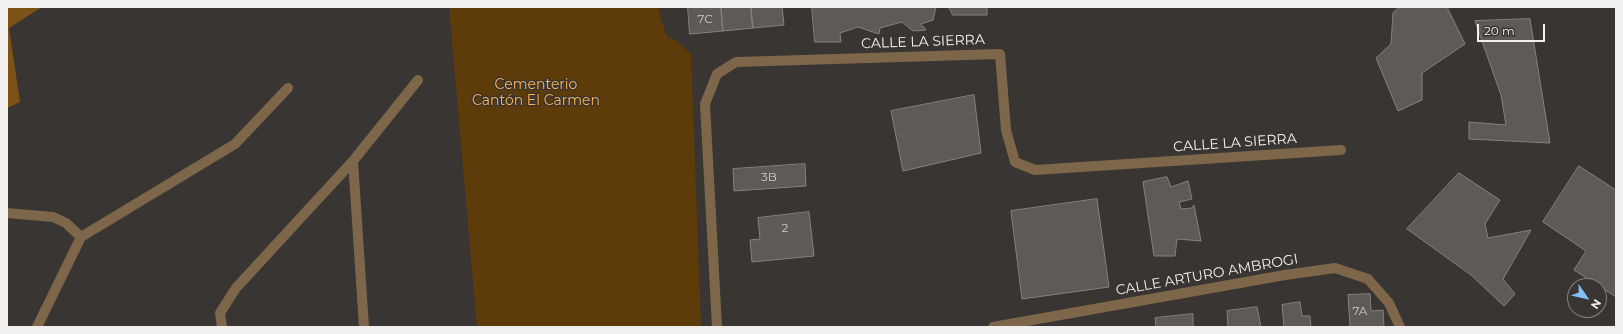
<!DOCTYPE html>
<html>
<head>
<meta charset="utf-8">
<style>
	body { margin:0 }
	#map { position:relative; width:1623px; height:334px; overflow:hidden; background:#383532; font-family:Montserrat,sans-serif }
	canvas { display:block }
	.frame { position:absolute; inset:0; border:8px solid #f2f0ee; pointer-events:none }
	.north { position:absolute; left:1567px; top:278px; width:40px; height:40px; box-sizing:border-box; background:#383532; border:1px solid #82807d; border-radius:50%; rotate:124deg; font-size:11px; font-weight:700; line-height:16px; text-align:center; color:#f2f0ee }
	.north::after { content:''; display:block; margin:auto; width:14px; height:18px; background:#82bcfa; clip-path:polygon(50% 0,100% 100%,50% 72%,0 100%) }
	.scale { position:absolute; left:1477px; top:24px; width:68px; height:18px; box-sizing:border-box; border:2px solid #f2f0ee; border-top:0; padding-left:5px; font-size:12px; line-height:14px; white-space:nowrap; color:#f2f0ee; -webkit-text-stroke:3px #383532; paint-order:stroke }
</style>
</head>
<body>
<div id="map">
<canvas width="1623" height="334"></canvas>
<div class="frame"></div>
<div class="north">N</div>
<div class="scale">20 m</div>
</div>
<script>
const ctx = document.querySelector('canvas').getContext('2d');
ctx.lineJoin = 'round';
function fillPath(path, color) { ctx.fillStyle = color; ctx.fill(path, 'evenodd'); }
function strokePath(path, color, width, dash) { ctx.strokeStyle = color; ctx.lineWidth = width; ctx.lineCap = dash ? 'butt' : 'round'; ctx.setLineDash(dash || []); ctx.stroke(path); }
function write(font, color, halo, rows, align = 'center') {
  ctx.font = font + ' Montserrat,sans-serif'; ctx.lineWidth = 3; ctx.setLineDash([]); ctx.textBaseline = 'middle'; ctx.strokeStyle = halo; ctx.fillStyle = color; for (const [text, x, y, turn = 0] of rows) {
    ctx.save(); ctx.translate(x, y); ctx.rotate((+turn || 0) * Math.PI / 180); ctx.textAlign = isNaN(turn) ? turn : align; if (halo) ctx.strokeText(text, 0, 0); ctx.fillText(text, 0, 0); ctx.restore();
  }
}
fillPath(new Path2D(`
	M449 7H659L660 16 667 37 676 40 691 54 701 327H477Z`), '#5e3c0a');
fillPath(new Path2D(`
	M7 7H42L9 28 20 102 7 108Z`), '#7c5217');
const building = new Path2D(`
	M688 7H721L723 31 690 34Z
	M721 7H751L753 28 723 31Z
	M751 7H782L784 25 753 28Z
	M812 7H937H936L933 20 921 24 926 30 913 31 902 22 880 28 879 34 858 27 840 33 841 42H815Z
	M949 7H987V15H953Z
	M1400 7H1447L1465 44 1422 73V100L1398 111 1376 58 1391 44 1393 13Z
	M1530 19 1550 143 1469 139V122L1506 125 1501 95 1475 21Z
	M974 95 981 153 903 171 891 111Z
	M805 164 806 186 734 191 733 169Z
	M1579 166 1616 190V297L1574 270 1586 251 1543 222Z
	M1459 173 1500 200 1485 224 1488 238 1531 230 1503 279 1515 294 1504 306 1471 275 1407 229Z
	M1167 177 1171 187 1188 181 1192 199 1179 202 1181 209 1192 208 1194 205 1201 241 1177 239 1175 256H1154L1143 182Z
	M1097 199 1109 287 1022 299 1011 211Z
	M809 212 814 256 752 262 750 240 760 239 758 218Z
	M1370 294 1371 311 1383 310 1384 327H1350L1348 295Z
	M1300 302 1302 316H1310L1311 327H1284L1282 305Z
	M1257 307 1261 327H1228L1227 311Z
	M1193 314V327H1156L1155 318Z`);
fillPath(building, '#5d5a57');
strokePath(building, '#85827e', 1);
strokePath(new Path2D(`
	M353 161 418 80
	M7 213 53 217 66 223 81 237
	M37 327 81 237 235 144 288 88
	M222 327 220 313 236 288 353 161 364 327
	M717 327 705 104 717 74 736 62 1000 54 1006 130 1015 162 1035 170 1341 150
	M993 327 1285 275 1335 268 1368 279 1389 303 1400 327`), '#7e664a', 10);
write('12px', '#cdcac8', null, [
	["7C",705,19],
	["3B",769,177],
	["2",785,228],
	["7A",1360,311]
]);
write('14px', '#f2f0ee', '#383532', [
	["CALLE LA SIERRA",923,42,-2],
	["CALLE LA SIERRA",1235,143,-4],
	["CALLE ARTURO AMBROGI",1207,275,-10]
]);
write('14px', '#ffb34f', '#383532', [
	["Cementerio",536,85],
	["Cantón El Carmen",536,101]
]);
</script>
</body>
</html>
